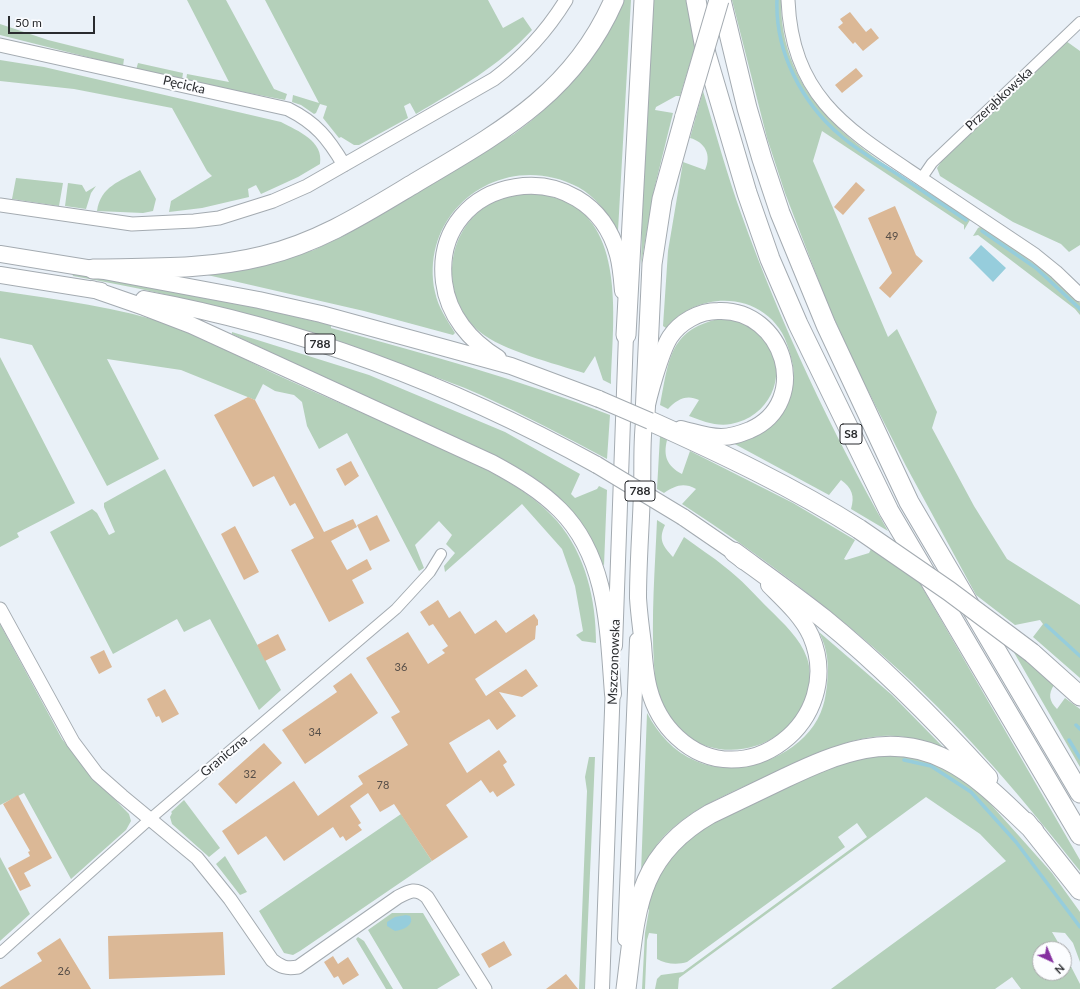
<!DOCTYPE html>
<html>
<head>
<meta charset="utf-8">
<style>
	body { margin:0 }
	#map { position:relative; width:1080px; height:989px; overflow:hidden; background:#eaf1f8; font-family:Lato,sans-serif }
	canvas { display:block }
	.north { position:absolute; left:1032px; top:941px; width:40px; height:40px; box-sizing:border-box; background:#fcfdff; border:1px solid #a8a9ab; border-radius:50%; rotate:136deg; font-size:11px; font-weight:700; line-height:16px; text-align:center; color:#292b2e }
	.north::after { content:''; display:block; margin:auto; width:14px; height:18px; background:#8531a0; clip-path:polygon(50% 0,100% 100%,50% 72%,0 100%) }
	.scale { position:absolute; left:8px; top:16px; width:87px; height:18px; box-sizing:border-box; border:2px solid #292b2e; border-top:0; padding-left:5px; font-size:12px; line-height:14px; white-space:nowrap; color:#292b2e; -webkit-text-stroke:3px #fcfdff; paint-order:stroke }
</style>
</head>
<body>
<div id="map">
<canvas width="1080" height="989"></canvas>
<div class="north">N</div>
<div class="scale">50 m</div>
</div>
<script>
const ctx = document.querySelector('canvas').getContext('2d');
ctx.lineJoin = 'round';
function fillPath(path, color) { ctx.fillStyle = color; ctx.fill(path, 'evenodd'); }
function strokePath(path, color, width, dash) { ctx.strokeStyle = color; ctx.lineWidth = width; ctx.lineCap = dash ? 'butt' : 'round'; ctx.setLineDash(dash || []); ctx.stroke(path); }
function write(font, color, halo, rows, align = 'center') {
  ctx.font = font + ' Lato,sans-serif'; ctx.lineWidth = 4; ctx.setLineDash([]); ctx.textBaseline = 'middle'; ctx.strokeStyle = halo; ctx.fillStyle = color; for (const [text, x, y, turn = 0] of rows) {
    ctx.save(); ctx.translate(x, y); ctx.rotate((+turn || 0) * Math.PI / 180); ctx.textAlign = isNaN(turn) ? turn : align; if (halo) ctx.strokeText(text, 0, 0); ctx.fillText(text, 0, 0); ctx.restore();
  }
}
fillPath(new Path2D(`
	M187 0H226L274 89 287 94 285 100 186 81 187 74 229 82Z
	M265 0H488L503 28 523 17 532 30C499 66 458 89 416 114L410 103 404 106 408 118 359 145H354L341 137 339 138 323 118 327 106 320 104 316 113 314 114 301 105 292 102 293 95 319 103Z
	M624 0H631L618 231C608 214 596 197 578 187 504 148 418 209 435 292 438 307 447 320 455 333L453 335 364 311 203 274 244 270 314 250 345 235 379 216 514 134C563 99 597 54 624 0Z
	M654 0H687L695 47 680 96H676L656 107 655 110 673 113 654 190 641 265 644 153Z
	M732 0H781C780 116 885 163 969 218L970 220 964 230V225L822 131 813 161 888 337 897 329 937 412 932 428 974 506 1007 559 1080 605V678L1033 637 1043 624 1040 620 1015 625 976 595 906 466 857 369 828 305 785 193 767 138Z
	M0 24 48 40 124 59 123 66 0 35Z
	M1066 41 1080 51V245L1069 252 1061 244 1013 222 940 176 937 168 941 162Z
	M0 60 44 67 281 122C298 131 324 141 320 164L298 177 261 194 256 185 248 189 249 197 202 208 169 212 171 201 212 176 207 171 172 108 74 89 0 81Z
	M138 63 183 73 182 80 136 70Z
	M703 91C716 133 727 175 742 216 781 325 831 430 888 531L851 509C855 496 852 488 841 480L829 495 731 442 744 440C756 424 769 408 782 392 785 388 791 382 793 377 795 369 791 358 789 350 774 293 702 285 666 328L663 326 668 251 683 162 705 170C712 155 705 142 690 138Z
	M140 170 156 199 153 211 143 213 97 211C101 186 119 182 140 170Z
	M16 178 63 183 59 206 12 199Z
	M68 183 82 185 86 192 96 186 91 193 86 209 65 206Z
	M540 193C550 197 563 199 572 205 626 237 612 330 611 384L603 380 595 356 584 373C556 364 501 350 480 332 441 299 443 236 485 207 502 196 521 194 540 193Z
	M982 226 1049 274 1080 303V315L1075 309 978 235 973 236 978 228Z
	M72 273 218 299 331 325V328C425 354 519 379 610 415L607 459C566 437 524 415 481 395 459 385 435 377 413 369 301 325 190 297 73 276Z
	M0 291C59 300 118 307 175 326 210 338 242 359 275 374 329 399 385 422 438 447 481 467 525 485 557 521 586 555 596 600 596 643L582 641 576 635 583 631 575 586 562 549 522 504 445 572 444 566 455 553 446 544 452 535 439 521 415 545 424 568 419 571 347 433 319 449 307 426 302 402 294 395 275 391 263 384 255 400 181 370 107 359 159 459 107 486 32 345 0 338Z
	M724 318C729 318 737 318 742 321 747 323 752 329 756 332 760 335 768 339 770 344 787 378 769 417 731 424 717 427 702 421 689 416L699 400C687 394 677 399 668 409L660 405C669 359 669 328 724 318Z
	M232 332 369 375 505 432 580 474 571 494 575 498 597 489 599 486 607 490 604 566C591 541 578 516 557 496 523 464 475 447 433 428 366 397 299 366 232 334Z
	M0 357 75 503 17 533 19 537 0 547Z
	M660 436 667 440C663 456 667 466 682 474L690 451 793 503 855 540 844 559 846 560 869 553 871 549 918 580 1080 860V871C1025 801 966 731 900 671 832 609 759 554 682 504L696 489C683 482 675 486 664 493L657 489Z
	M165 469 281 690 259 710 210 619 184 632 177 619 113 654 50 532 92 509 97 513 109 535 115 532 104 507V503Z
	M657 520 665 525C658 540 663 546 673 557L684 537C697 547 712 556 725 567 741 579 755 595 769 609 784 624 800 638 807 658 811 669 810 681 808 691 794 745 729 767 685 735 674 727 664 710 659 698 655 688 655 676 654 665 651 617 655 568 657 520Z
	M0 624 62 739 90 774 129 814 131 821 126 830 71 879 24 793 0 805Z
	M819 632 892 695 946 750C921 740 900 733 873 737 836 742 803 760 770 775 737 790 702 803 674 827 659 839 648 856 641 873L647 713C658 734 674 752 696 761 740 781 809 754 823 706 825 700 826 692 827 685 829 665 828 650 819 632Z
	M1012 649 1054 685C1048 694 1049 701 1057 709L1065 698 1080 709V767Z
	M895 754 929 762 961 777 978 790 1052 873 1080 912V962L1073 943 1065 933 1052 932 1062 949H1040V973H1064V953L1080 984V989H1021L1012 977 995 989H831L1006 861 980 834 926 797 679 978 678 989H655L657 979 661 975 683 972 867 837 857 823 838 837 845 847 687 962C678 965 665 964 657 959V934L649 933 647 940 645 989H642L645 933 649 910 646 906 651 887 673 850 718 817 852 758Z
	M589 757H595L585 989H579L587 791 585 777Z
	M184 800 220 848 209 857 172 824 170 817 172 813 171 812Z
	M401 814 432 861 300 951 293 955 284 953 259 911Z
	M225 856 247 892 240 895 216 864Z
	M0 857 30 914 0 941Z
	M392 913H423L460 975 437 989H403L368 930Z
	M358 937 364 941 393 989H386L356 939Z`), '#b4d0ba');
fillPath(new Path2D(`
	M981 245 1006 268 993 282 969 258Z
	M406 915 410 916C415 925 403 930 395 931L387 926V922L395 917Z`), '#96cddc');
strokePath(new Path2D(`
	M777 0C775 52 802 103 841 136 858 151 878 162 897 174 920 189 943 205 966 220
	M982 231 1036 268 1080 309
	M1046 625 1080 656
	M1076 725 1080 729
	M1069 740 1080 758
	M904 760 931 766 971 792 1016 842 1080 927`), '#96cddc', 3.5);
fillPath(new Path2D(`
	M850 12 866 32 871 28 879 38 863 51 855 42 853 44 838 27 843 23 840 19Z
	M856 68 863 76 842 93 835 85Z
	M856 182 865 190 843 215 834 207Z
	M895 206 916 255 923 261 890 298 879 288 892 273 868 218Z
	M248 397 255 400 324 532 353 519 357 527 331 541 347 570 367 559 372 569 352 580 364 603 329 622 291 550 314 538 295 503 290 506 274 476 253 487 214 415Z
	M351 461 359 476 345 486 336 469Z
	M377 515 390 541 370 551 357 525Z
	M235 526 259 572 244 580 221 534Z
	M438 600 449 618 460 611 475 634 496 620 506 633 534 614 538 620V625L536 626 535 639 475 679 486 696 526 669 538 686 522 697 499 692 516 716 497 730 489 719 449 743 467 773 499 750 507 762 503 765 515 785 497 797 493 791 490 793 481 780 446 805 468 837 432 861 394 804 380 812 368 793 350 806 361 823 358 825 362 830 346 841 343 836 340 838 333 827 284 861 266 836 238 855 222 831 294 781 318 816 363 784 358 776 408 745 391 717 400 712 366 658 408 632 428 664 445 653 442 650 448 646 433 624 429 626 420 612Z
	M278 634 286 650 265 661 257 645Z
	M104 650 112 667 99 674 90 657Z
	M351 673 378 713 305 764 282 730 337 692 333 686Z
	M165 689 179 714 162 723 159 716 156 717 147 699Z
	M264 743 282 763 236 804 218 784Z
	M18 795 52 858 24 873 31 886 20 891 8 868 30 856 28 852 30 851 3 804Z
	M223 932 225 975 109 979 108 936Z
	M60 938 91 989H0V987L42 961 37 953Z
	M504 941 512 955 489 968 481 954Z
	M333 956 338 964 348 957 359 975 343 985 338 976 334 978 324 962Z
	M566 974 578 989H546Z`), '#dbb896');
const minor = new Path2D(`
	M921 179 932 163 1080 22
	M0 953 150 819 396 609 430 572 441 554`);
const tertiary = new Path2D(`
	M788 0C792 99 850 131 923 180 960 205 998 230 1035 255L1056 272 1080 295
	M0 45 288 109C316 123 328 138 344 165
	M0 205 132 224 194 221 219 218 273 201 307 186 494 79C523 57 547 31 566 0
	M0 609 73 742 97 774 122 796 197 858 230 899 272 960C281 967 286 969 298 967L398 897C409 891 416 887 427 897L485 989`);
const secondary = new Path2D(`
	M615 646 626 335
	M625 939 637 640
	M602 989 613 683`);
const primary = new Path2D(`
	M0 254 93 269 259 300 321 314 511 366 599 399
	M0 275 101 291
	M92 289 144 307 191 325 492 463C516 476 540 490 560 510 608 558 608 630 613 694
	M144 299C302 328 456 387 597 465
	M498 358C470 341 448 315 444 282 431 173 589 147 618 255 621 266 622 279 623 291
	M681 429C694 432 707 437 721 437 732 437 740 434 750 430 813 402 784 308 718 311 699 311 680 322 670 337 661 351 648 397 645 415 641 438 643 467 642 491 641 527 638 562 638 598 639 613 641 629 643 644 644 659 645 674 649 689 654 708 663 724 677 737 744 800 847 720 811 636 802 616 784 600 769 585
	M683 517 734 552 743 561`);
const motorway = new Path2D(`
	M696 0 706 54 747 193 770 259 798 324 889 511 1080 835
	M721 0 747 108 762 159 780 213 826 325 909 502 1080 793
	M93 269C150 268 207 270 263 256 320 242 365 213 415 183 499 133 573 94 614 0
	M626 335 644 0
	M645 415 652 264 662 199 685 116
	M650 421C721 453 793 487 859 529
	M734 552C764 574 795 596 824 619 883 667 937 722 988 778
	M1032 653 1080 696
	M1026 822 1080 890
	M626 989C636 912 635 857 710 814 735 802 760 790 785 778 838 753 890 731 947 760 981 777 1007 806 1034 831`);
strokePath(minor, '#a4abb1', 12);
strokePath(tertiary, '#a4abb1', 15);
strokePath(secondary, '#a4abb1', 16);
strokePath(primary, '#a4abb1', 18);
strokePath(motorway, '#a4abb1', 21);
strokePath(minor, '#fff', 10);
strokePath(tertiary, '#fff', 13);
strokePath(secondary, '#fff', 14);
strokePath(primary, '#fff', 16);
strokePath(motorway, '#fff', 19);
const primaryBridge = new Path2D(`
	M599 399 650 421
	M597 465 683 517`);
const motorwayBridge = new Path2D(`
	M685 116 719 0
	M859 529 949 591 1032 653`);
strokePath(primaryBridge, '#a4abb1', 18, []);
strokePath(motorwayBridge, '#a4abb1', 21, []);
strokePath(primaryBridge, '#fff', 16);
strokePath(motorwayBridge, '#fff', 19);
write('11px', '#564e48', null, [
	["49",892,236],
	["36",401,667],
	["34",315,732],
	["32",250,774],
	["78",383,785],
	["26",64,971]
]);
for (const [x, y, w] of [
	[320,344,30],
	[851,434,22],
	[640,491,30]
]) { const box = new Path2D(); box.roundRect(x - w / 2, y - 10, w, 20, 3); ctx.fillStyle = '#fcfdff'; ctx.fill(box); strokePath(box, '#292b2e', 1); }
write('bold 12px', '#292b2e', null, [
	["788",320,344],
	["S8",851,434],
	["788",640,491]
]);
write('13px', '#292b2e', '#fcfdff', [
	["Pęcicka",184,85,13],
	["Przerąbkowska",999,99,-43],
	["Mszczonowska",614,662,-88],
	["Graniczna",224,756,-40]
]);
</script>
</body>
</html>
